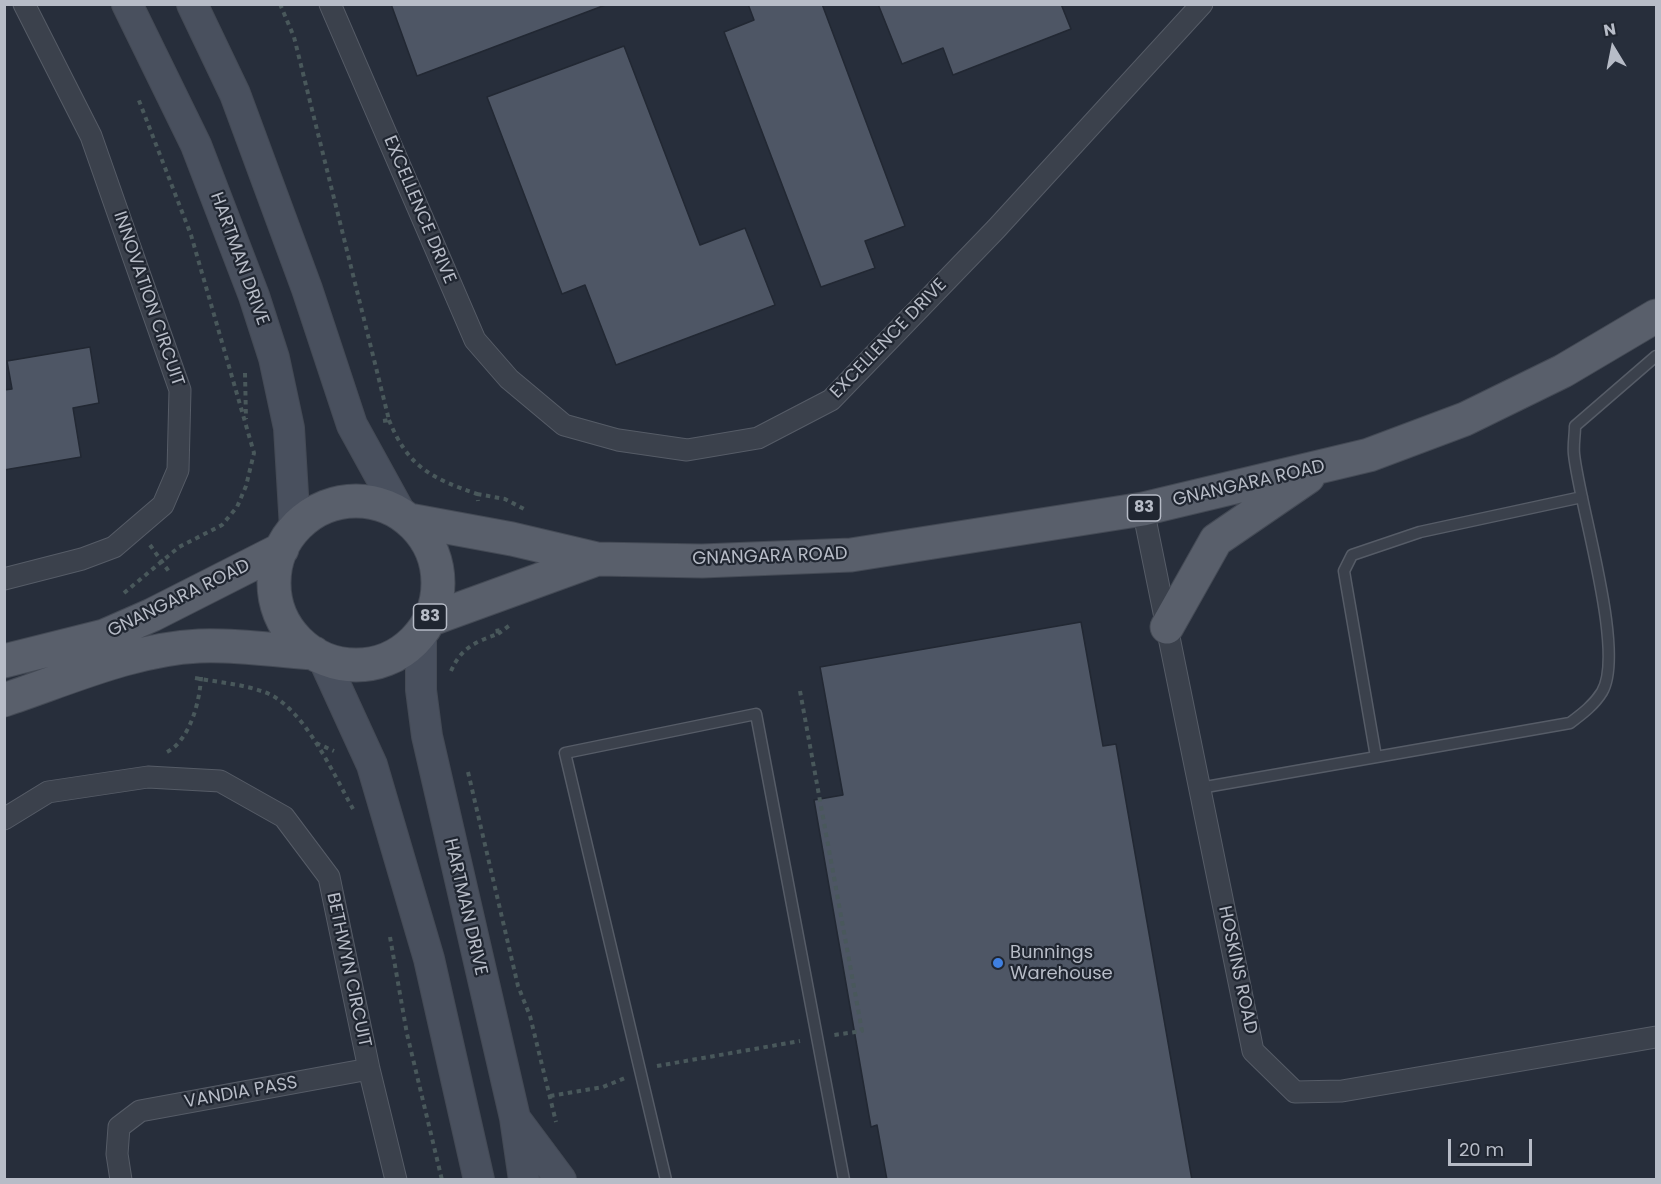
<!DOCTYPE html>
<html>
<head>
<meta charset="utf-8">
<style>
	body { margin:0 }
	#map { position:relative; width:1661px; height:1184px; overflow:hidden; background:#272e3b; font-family:Poppins,sans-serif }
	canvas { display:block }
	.frame { position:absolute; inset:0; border:6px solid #b7bcc7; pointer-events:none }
	.north { position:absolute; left:1583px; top:18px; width:60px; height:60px; -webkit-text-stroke:4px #202631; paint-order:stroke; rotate:350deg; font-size:16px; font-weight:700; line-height:24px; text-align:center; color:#b7bcc7 }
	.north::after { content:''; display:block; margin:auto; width:21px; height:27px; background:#b7bcc7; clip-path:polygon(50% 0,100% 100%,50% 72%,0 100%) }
	.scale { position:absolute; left:1448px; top:1139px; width:84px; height:27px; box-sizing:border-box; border:3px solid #b7bcc7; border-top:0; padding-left:8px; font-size:18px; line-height:21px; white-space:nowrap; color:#b7bcc7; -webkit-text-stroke:4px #202631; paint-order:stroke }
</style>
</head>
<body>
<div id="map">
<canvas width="1661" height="1184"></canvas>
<div class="frame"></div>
<div class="north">N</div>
<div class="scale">20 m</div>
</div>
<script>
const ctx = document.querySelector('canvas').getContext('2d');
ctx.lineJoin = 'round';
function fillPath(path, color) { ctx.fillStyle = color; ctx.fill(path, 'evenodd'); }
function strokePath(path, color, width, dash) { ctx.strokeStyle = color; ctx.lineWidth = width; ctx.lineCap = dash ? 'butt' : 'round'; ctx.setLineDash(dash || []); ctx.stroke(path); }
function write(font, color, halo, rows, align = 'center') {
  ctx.font = font + ' Poppins,sans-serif'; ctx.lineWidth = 4.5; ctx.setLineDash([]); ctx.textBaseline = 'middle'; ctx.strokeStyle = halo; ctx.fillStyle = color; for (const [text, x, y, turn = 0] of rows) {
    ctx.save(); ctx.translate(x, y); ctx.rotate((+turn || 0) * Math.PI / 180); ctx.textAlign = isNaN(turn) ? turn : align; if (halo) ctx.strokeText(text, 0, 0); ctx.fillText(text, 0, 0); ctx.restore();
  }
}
const building = new Path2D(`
	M391 4H608L417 76Z
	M748 4H822L905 226 865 241 875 268 821 287 724 32 754 20Z
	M878 4H1061L1071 29 953 75 943 48 902 64Z
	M624 46 700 245 745 228 775 305 616 365 585 285 562 294 487 97Z
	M90 347 99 403 73 408 81 457 4 470V390L12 389 7 361Z
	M1081 622 1103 746 1116 744 1192 1180H887L877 1125 871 1127 814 800 843 795 820 667Z`);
fillPath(building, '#4e5665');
strokePath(building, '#222833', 1.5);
const service = new Path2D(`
	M1376 757 1346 583 1344 571 1352 555 1420 532 1582 497
	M1200 788 1570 723C1582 714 1594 705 1602 692 1626 652 1579 504 1574 454 1573 445 1575 435 1575 426L1656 356
	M666 1180 565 753 756 714 844 1180`);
const minor = new Path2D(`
	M330 4 475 340 509 379 564 425 618 440 687 450 758 438 831 400 996 229 1202 4
	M1143 509 1253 1051 1295 1092 1342 1091 1656 1037
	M4 579 82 559 114 547 163 505 178 470 180 390 91 136 24 4
	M4 819 48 792 148 777 220 781 284 817 329 877 369 1069 396 1180
	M121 1180 117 1154 119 1127 140 1111 369 1069`);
const secondary = new Path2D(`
	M127 4 196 145 254 296 274 358 289 428 295 528
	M192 4 235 94 307 289 352 425 401 514
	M421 633V690L427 736 515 1118 524 1180
	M323 658 372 765 429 959 479 1180
	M517 1121 561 1180`);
const primary = new Path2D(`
	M274 583a82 82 0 1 1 164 0a82 82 0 1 1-164 0Z
	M409 520 512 539 597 559 702 561 851 555 1143 509 1369 455 1465 419 1563 371 1656 316
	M429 620 597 559
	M1167 627 1216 540 1308 477
	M4 661 104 636 152 615 282 549
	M4 700C67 679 133 649 199 646 237 644 277 651 314 653`);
strokePath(service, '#565c67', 13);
strokePath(minor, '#565c67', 23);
strokePath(secondary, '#444a55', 32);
strokePath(primary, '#444a55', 35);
strokePath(new Path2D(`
	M280 4 294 37 389 420 383 421
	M245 373 246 419
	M389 420C408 467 431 478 477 494L478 501
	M477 494 505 499 524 509
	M150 545 170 573
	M124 593 179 547 222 525 237 507 246 486 254 453 191 235 138 98
	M498 634 510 625
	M451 671C461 648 475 642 498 634L497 627
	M195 678C217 682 242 684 264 692 303 705 334 775 353 809
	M800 691 862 1031 834 1035
	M316 743 334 751
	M167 752C190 740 200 701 201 677
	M468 772 518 986 530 1016 556 1122
	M390 937 407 1034 442 1180
	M657 1066 800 1041
	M550 1096 603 1087 625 1078`), '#49585b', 4, [4.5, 4.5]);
strokePath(service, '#3b414c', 10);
strokePath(minor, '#3b414c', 21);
strokePath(secondary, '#49505e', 30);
strokePath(primary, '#595f6b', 33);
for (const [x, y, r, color] of [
	[998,963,6,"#3f7fe0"]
]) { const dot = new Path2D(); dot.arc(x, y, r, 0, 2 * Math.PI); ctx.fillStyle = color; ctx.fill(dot); strokePath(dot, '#202631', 2); }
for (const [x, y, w] of [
	[1144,508,33],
	[430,617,33]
]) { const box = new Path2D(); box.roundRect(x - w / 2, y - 13, w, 26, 4.5); ctx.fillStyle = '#202631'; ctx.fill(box); strokePath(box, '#b7bcc7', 1.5); }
write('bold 16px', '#b7bcc7', null, [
	["83",1144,508],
	["83",430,617]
]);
write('18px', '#b7bcc7', '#202631', [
	["EXCELLENCE DRIVE",419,210,67],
	["HARTMAN DRIVE",239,259,70],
	["INNOVATION CIRCUIT",148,299,71],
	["EXCELLENCE DRIVE",889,339,-46],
	["GNANGARA ROAD",1249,484,-13],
	["GNANGARA ROAD",770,557,-2],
	["GNANGARA ROAD",179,599,-26],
	["HARTMAN DRIVE",465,907,77],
	["BETHWYN CIRCUIT",348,970,78],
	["HOSKINS ROAD",1237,970,78],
	["VANDIA PASS",241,1093,-10]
]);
write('18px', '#b7bcc7', '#202631', [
	["Bunnings",1010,953],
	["Warehouse",1010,974]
], 'left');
</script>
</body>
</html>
